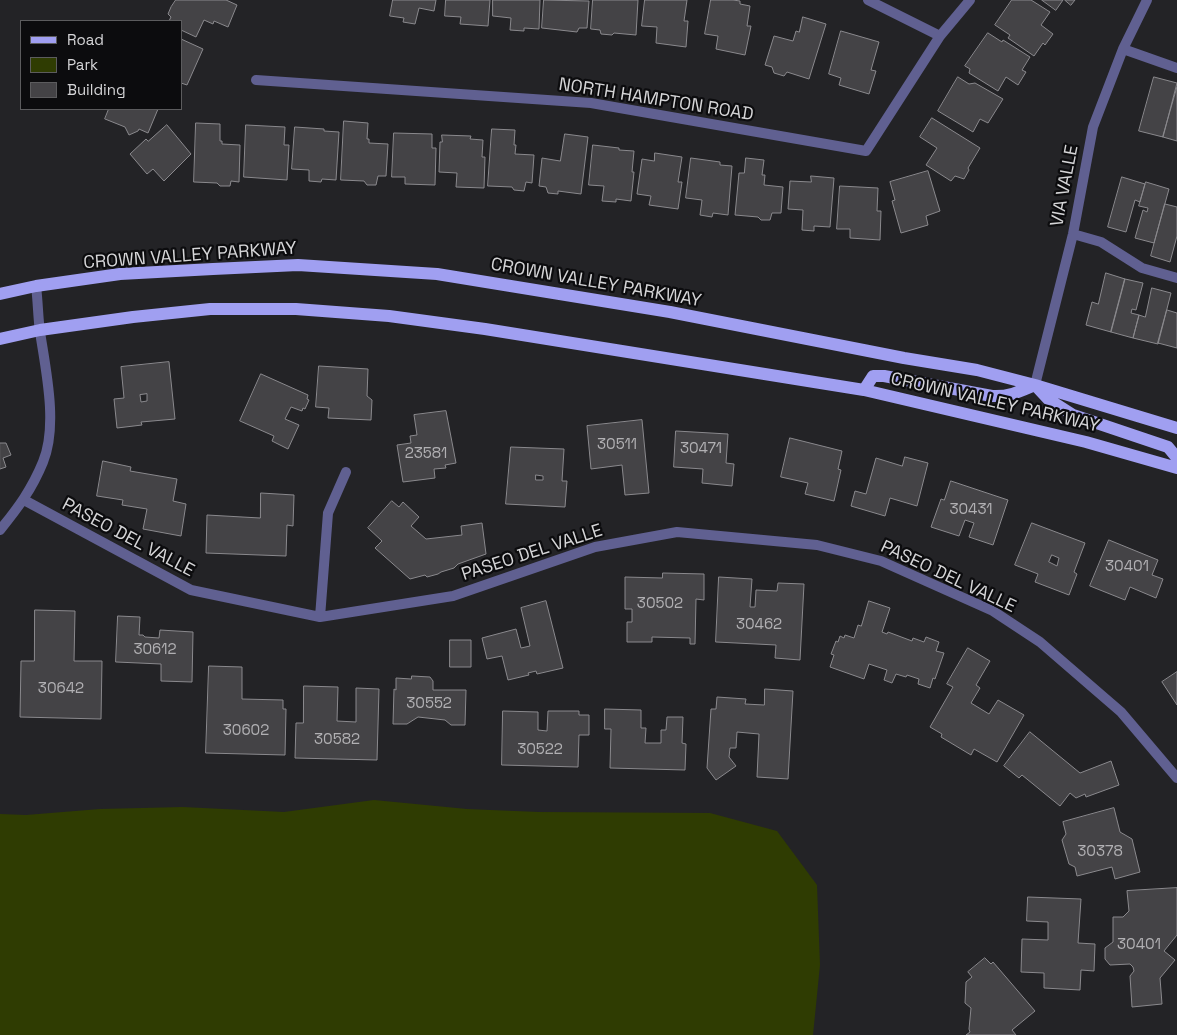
<!DOCTYPE html>
<html>
<head>
<meta charset="utf-8">
<style>
	body { margin:0 }
	#map { position:relative; width:1177px; height:1035px; overflow:hidden; background:#232326; font-family:"Space Grotesk",sans-serif }
	canvas { display:block }
	.legend { position:absolute; left:20px; top:20px; width:162px; height:90px; box-sizing:border-box; background:#0c0c0e; border:1px solid #5c5c5e; margin:0; padding:6px 9px; list-style:none; font-size:15px; color:#d5d5d7 }
	.legend li { display:flex; align-items:center; gap:10px; height:25px }
	.legend b { width:25px; border:1px solid #5c5c5e }
</style>
</head>
<body>
<div id="map">
<canvas width="1177" height="1035"></canvas>
<ul class="legend">
<li><b style="height:6px;background:#a09ff1"></b>Road</li>
<li><b style="height:14px;background:#2f3c02"></b>Park</li>
<li><b style="height:14px;background:#444346"></b>Building</li>
</ul>
</div>
<script>
const ctx = document.querySelector('canvas').getContext('2d');
ctx.lineJoin = 'round';
function fillPath(path, color) { ctx.fillStyle = color; ctx.fill(path, 'evenodd'); }
function strokePath(path, color, width, dash) { ctx.strokeStyle = color; ctx.lineWidth = width; ctx.lineCap = dash ? 'butt' : 'round'; ctx.setLineDash(dash || []); ctx.stroke(path); }
function write(font, color, halo, rows, align = 'center') {
  ctx.font = font + ' "Space Grotesk",sans-serif'; ctx.lineWidth = 4.5; ctx.setLineDash([]); ctx.textBaseline = 'middle'; ctx.strokeStyle = halo; ctx.fillStyle = color; for (const [text, x, y, turn = 0] of rows) {
    ctx.save(); ctx.translate(x, y); ctx.rotate((+turn || 0) * Math.PI / 180); ctx.textAlign = isNaN(turn) ? turn : align; if (halo) ctx.strokeText(text, 0, 0); ctx.fillText(text, 0, 0); ctx.restore();
  }
}
fillPath(new Path2D(`
	M374 800 467 809 539 812 710 813 777 831 817 885 820 965 813 1035H0V814L26 815 100 809 183 807 284 812Z`), '#2f3c02');
const building = new Path2D(`
	M176 0H226L237 5 228 27 214 21 213 24 204 20 196 37 181 30V21H169L171 17 168 14 171 7Z
	M393 0H436L434 11 419 8 415 24 403 22 404 18 390 16Z
	M446 0H490L488 26 460 24 461 17 445 16Z
	M493 0H540L539 29 524 28V31L510 30 511 18 493 16Z
	M544 0 589 1 587 28H579L577 32 542 28Z
	M593 0H638L636 35 614 33 612 35 601 34 600 30 591 29Z
	M645 0H687L684 21H688L686 47 656 43 657 27 642 26Z
	M711 0H733L740 1V4L750 6 747 26H751L745 55 716 49 718 36 705 34Z
	M1012 0H1031L1050 12 1041 25 1053 34 1045 45 1043 43 1034 56 1008 38 1010 35 995 25Z
	M1042 0H1063L1056 10Z
	M1065 0H1075L1071 5Z
	M803 17 826 24 809 79 787 72 784 76 774 73 772 67 765 65 774 36 793 41 796 31 799 32Z
	M841 31 879 42 871 70 876 71 869 94 839 85 841 78 829 74Z
	M988 33 1002 42 1003 40 1030 57 1022 70 1026 72 1018 85 1006 77 998 91 969 73 970 69 965 66Z
	M181 39 203 49 187 85 181 83Z
	M958 77 969 84 975 83 1003 99 988 123 980 119 973 132 938 111Z
	M1154 77 1177 83 1163 137 1139 131Z
	M1177 87V141L1163 137Z
	M109 109H158L148 133 139 129 138 131 129 135 125 127 105 119Z
	M932 118 980 148 968 168 969 170 964 179 955 176 951 181 926 165 937 148 920 137Z
	M344 121 368 123 367 139H369V143L388 144 386 176H378L376 185H367L364 181 341 180Z
	M196 123 220 124V141H222V144L240 145 239 182 231 181 230 186H220L217 183 194 182Z
	M167 125 191 154 164 181 153 169 147 174 130 154 146 139 148 141Z
	M246 125 285 127 284 145H289L287 180 244 177Z
	M295 127 324 129V131L339 132 336 180 322 179 321 182 309 181V170L292 169Z
	M492 129 515 130 514 145H516L515 154 534 155 532 183 526 182 524 191 514 190 512 187 488 186Z
	M394 133 432 134V148H436L435 185 405 184V177H392Z
	M565 134 588 137 581 194 558 191V194L548 193 546 187 539 186 542 158 560 161Z
	M442 135 471 136 470 139 483 140 482 157H485L484 188 456 187 457 173 439 172 440 142H442Z
	M593 145 619 148V150L634 151 632 172H634L631 201 616 199V202L602 201 604 186 589 185Z
	M655 153 682 157 678 182H682L678 209 649 205 651 196 637 194 642 159 654 161Z
	M691 158 720 162V165L732 166 728 215 713 213 712 217 700 215 702 200 686 198Z
	M746 158 764 160 762 175H765L764 185 783 187 781 213H772L770 220H761L758 217 735 215 739 173H744Z
	M928 171 940 211 926 216 928 225 901 233 892 201 895 200 890 182Z
	M811 176 834 178 830 227 814 226V231L802 230 803 210 788 209 790 181 811 182Z
	M1122 177 1145 184 1140 202 1135 200 1126 232 1108 227Z
	M1146 182 1169 189 1154 243 1135 238 1143 210 1147 212 1148 208 1139 206Z
	M840 186 878 188 877 211H881L880 240 850 238V229H837Z
	M1165 204 1177 207V236L1170 262 1151 256Z
	M1106 273 1125 279 1111 332 1086 325 1092 302 1098 304Z
	M1125 279 1143 283 1136 310 1132 309 1131 313 1139 315 1133 338 1111 332Z
	M1152 288 1171 293 1158 344 1133 338 1139 315 1145 317Z
	M1167 310 1177 313V348L1158 343Z
	M169 362 175 419 141 422 142 425 117 428 114 399 124 398 121 367ZM147 394V401L141 402 140 395Z
	M319 366 368 369 367 396 372 400 371 420 328 418 329 408 316 407Z
	M261 374 308 395 307 399 309 400 305 409 303 408 302 411 291 407 285 419 299 425 288 449 272 441 274 436 240 421Z
	M446 411 456 463 445 465 446 468 434 469 435 478 403 482 397 445 411 443 410 436 417 435 414 415Z
	M642 420 649 493 625 495 622 465 591 469 587 426Z
	M676 431 728 434 726 463 734 464 732 486 702 483 703 469 674 467Z
	M790 438 842 451 838 469 841 470 834 501 805 494 808 483 781 477Z
	M0 443H6L11 455 3 458 6 467 0 469Z
	M511 447 564 449 562 481H567L565 507 506 504ZM536 475 543 476V480H536Z
	M905 457 928 463 917 506 890 498 885 516 851 506 855 491 866 494 876 458 902 466Z
	M103 461 131 467 130 471 177 479 173 501 186 504 181 536 143 529 147 509 122 505 123 500 97 496Z
	M951 481 1008 500 993 545 969 537 974 523 965 520 959 536 931 527 941 499 944 500Z
	M261 493 294 495 293 526 287 525 286 556 206 553 207 515 260 518Z
	M392 501 399 507 403 502 419 517 411 526 426 539 462 535 461 526 482 523 486 554 458 564 454 568 441 572 438 574 427 577 425 575 410 579 375 548 382 541 368 528Z
	M1032 523 1085 543 1074 572 1077 574 1069 595 1035 582 1038 574 1015 565ZM1052 555 1059 558 1057 566 1049 562Z
	M1109 540 1158 560 1152 575 1163 579 1156 598 1130 587 1125 600 1090 586Z
	M663 573 704 574V600L696 599 695 644H690V638L652 637V642H627V622H632V609H625V577L662 578Z
	M719 577 752 579 750 607H755L756 590 777 591 778 583 804 584 800 660 775 658 776 645 716 642Z
	M546 601 563 668 537 674 536 671 528 673 529 675 508 680 502 656 487 659 482 638 516 629 521 648 530 646 521 608Z
	M869 601 890 608 882 632 887 634 888 632 912 641 913 638 924 642 926 637 939 642 936 651 944 653 935 679 933 678 930 688 918 684 919 679 907 675 906 677 896 674 892 683 884 680 887 670 869 664 864 679 830 667 834 655 831 654 836 641 838 642 840 636 844 638 845 635 854 638 858 625 861 626Z
	M35 610 75 611 74 661H102L101 719 20 717 21 661H34Z
	M118 616 140 617 139 635H143L145 637 159 638 160 630 193 632 192 682 161 681V664L116 662Z
	M450 640H471V667H450Z
	M968 648 990 661 976 685 980 688 971 703 989 714 998 700 1024 715 997 762 974 749 971 755 941 737 942 734 930 727 953 687 947 684Z
	M209 666 242 667V699L283 700V709H286L285 755 206 753Z
	M1177 672V705L1162 682Z
	M412 676 430 677 433 681V690H466L465 725H451L445 720 418 717 407 724H393L394 689 396 690V678L411 679Z
	M304 686 338 687 337 721 356 722V688L379 689 377 760 295 758 296 723H303Z
	M765 689 793 691 788 779 757 777 759 734 737 732 736 748H730L729 757 736 766 716 780 707 768 711 709H716L717 697 746 699 745 704 764 705Z
	M605 709 641 710V728H646L645 743H661V730H666L667 717H683L682 743 686 744 685 770 610 768 611 729H605Z
	M503 711 538 712V730L547 731 548 711H579V715H589V735H579L578 767 502 765Z
	M1030 732 1080 773 1111 761 1119 785 1086 797 1085 794 1076 798 1070 793 1060 806 1022 775 1019 778 1004 766Z
	M1114 808 1120 832 1132 839 1140 872 1115 879 1112 867 1077 876 1075 867 1069 864 1062 840 1066 834 1063 822Z
	M1177 888V935L1164 951 1175 960 1160 978 1162 1004 1132 1007 1130 976 1134 971 1133 967 1130 964 1110 965 1105 959V948L1113 942V917H1123L1129 911 1127 891Z
	M1028 897 1081 899 1078 943 1095 944 1094 971 1081 970 1080 990 1044 988V973L1021 972 1022 939 1048 940V922L1027 921Z
	M985 958 991 964 993 962 1035 1011 1012 1030 1016 1035H966L970 1032 969 1029 971 1008 965 1003 966 982 972 977 968 972Z`);
fillPath(building, '#444346');
strokePath(building, '#8a898d', 1);
strokePath(new Path2D(`
	M868 0 940 36
	M1123 49 1177 68
	M256 80 591 103 866 151 940 36 970 0
	M1073 234 1101 242 1142 268 1177 278
	M1035 385 1073 234 1093 127 1123 49 1147 0
	M24 500 191 590 320 617 453 596 595 547 677 532 817 545 881 561 993 611 1040 642 1121 712 1177 778
	M0 530C18 508 32 489 43 462 58 426 46 371 40 332 38 317 38 302 36 286
	M320 617 328 513 346 472`), '#606091', 10);
strokePath(new Path2D(`
	M0 294 36 286 120 274 213 269 298 265 437 274 670 312 904 358 977 370 1035 385 1177 428
	M0 339 40 330 133 317 210 309H296L389 316 485 329 864 390 1086 442 1177 468
	M1035 385 1048 399 1073 415 1168 447 1177 458
	M864 390 873 376H884L992 396C1009 397 1021 391 1035 385`), '#a09ff1', 12);
write('15px', '#b1b0b3', null, [
	["30511",617,445],
	["30471",701,449],
	["23581",426,454],
	["30431",971,510],
	["30401",1127,567],
	["30502",660,604],
	["30462",759,625],
	["30612",155,650],
	["30642",61,689],
	["30552",429,704],
	["30602",246,731],
	["30582",337,740],
	["30522",540,750],
	["30378",1100,852],
	["30401",1139,945]
]);
write('18px', '#d5d5d7', '#0c0c0e', [
	["NORTH HAMPTON ROAD",656,100,9],
	["VIA VALLE",1065,186,-79],
	["CROWN VALLEY PARKWAY",190,256,-4],
	["CROWN VALLEY PARKWAY",596,283,10],
	["CROWN VALLEY PARKWAY",995,403,13],
	["PASEO DEL VALLE",128,538,28],
	["PASEO DEL VALLE",532,553,-18],
	["PASEO DEL VALLE",948,577,25]
]);
</script>
</body>
</html>
